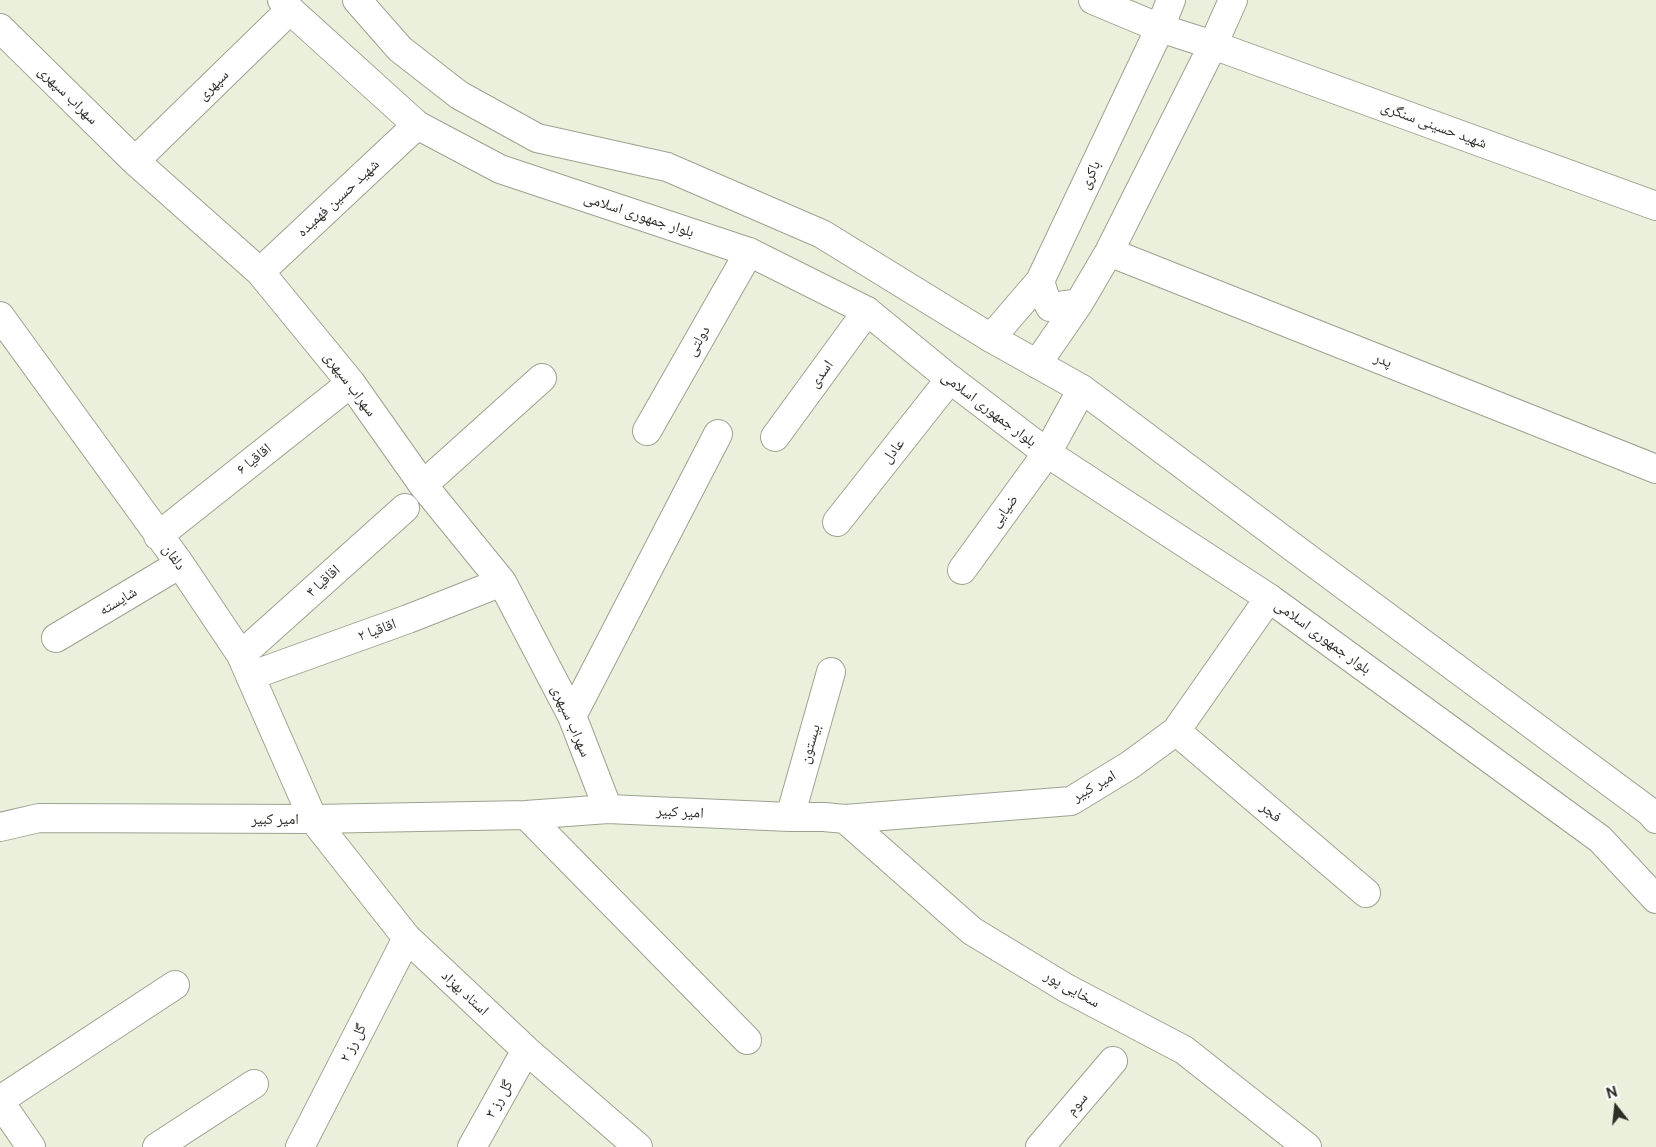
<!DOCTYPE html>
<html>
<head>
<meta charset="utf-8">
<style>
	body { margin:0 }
	#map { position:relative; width:1656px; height:1147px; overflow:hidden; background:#ebf0dd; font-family:"Public Sans",sans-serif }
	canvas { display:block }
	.north { position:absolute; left:1591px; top:1082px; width:50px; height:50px; -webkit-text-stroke:4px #fff; paint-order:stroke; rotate:344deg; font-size:14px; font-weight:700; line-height:20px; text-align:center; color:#2c2e27 }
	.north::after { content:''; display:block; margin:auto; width:18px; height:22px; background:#2c2e27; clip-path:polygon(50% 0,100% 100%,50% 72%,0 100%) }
</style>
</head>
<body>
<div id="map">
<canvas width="1656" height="1147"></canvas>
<div class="north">N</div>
</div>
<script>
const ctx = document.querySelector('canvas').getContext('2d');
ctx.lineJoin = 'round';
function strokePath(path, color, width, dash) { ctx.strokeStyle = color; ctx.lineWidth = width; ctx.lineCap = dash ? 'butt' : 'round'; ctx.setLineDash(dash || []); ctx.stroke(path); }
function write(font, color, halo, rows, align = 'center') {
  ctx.font = font + ' "Public Sans","Noto Naskh Arabic",sans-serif'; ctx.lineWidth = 4; ctx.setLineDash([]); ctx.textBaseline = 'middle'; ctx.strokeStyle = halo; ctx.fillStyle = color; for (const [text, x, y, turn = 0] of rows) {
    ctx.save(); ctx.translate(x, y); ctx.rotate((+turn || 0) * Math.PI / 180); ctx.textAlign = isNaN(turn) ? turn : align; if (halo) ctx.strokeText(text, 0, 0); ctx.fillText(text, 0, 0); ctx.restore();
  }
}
const minor = new Path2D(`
	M1093 0 1160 28 1213 45 1656 206
	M0 28 135 161 260 272 351 383 423 485 502 582 572 716 608 809
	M135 161 290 10
	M1109 252 1656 469
	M260 272 417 125
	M1040 281 1045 297 1050 307 1079 303
	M0 316 180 564 241 655 313 819 407 938 526 1050 638 1147
	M991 338 1040 281 1160 28 1171 0
	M1037 364 1079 303 1109 252 1213 45 1233 0
	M647 431 749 252
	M775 437 867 311
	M423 485 542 378
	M837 522 950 379
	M158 536 351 383
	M962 570 1047 453
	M56 638 180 564
	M241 655 405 508
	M250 676 408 619 502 582
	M572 716 718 434
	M1176 731 1366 893
	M526 815 747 1040
	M790 817 831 672
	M845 819 972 931 1066 988 1184 1050 1307 1147
	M0 827 39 818 313 819 526 815 608 809 790 817H824L845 819 1071 801 1130 765 1176 731 1269 598
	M0 1100 175 985
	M0 1102 31 1147
	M157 1147 254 1084
	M300 1147 407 938
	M472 1147 526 1050
	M1040 1147 1113 1061`);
const secondary = new Path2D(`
	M282 0 290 10 417 125 500 169 749 252 867 311 950 379 1047 453 1269 598 1600 839 1656 899
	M357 0 400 49 459 95 537 138 667 167 822 234 991 338 1082 389 1290 545 1650 812 1656 819
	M1047 453 1082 389`);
strokePath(minor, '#9da290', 30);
strokePath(secondary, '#9da290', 30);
strokePath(minor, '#fff', 28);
strokePath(secondary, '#fff', 28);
write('15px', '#2c2e27', '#fff', [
	["سپهری",213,85,-44],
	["سهراب سپهری",68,95,44],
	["شهید حسینی سنگری",1434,125,20],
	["باکری",1090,175,-65],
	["شهید حسین فهمیده",338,198,-43],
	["بلوار جمهوری اسلامی",639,215,18],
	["دولتی",698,341,-60],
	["پدر",1383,360,22],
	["اسدی",821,374,-54],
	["سهراب سپهری",350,384,53],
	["بلوار جمهوری اسلامی",989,409,37],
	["عادل",893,451,-52],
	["اقاقیا ۶",254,459,-39],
	["ضیایی",1004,511,-54],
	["دلفان",174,557,54],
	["اقاقیا ۴",323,581,-42],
	["شایسته",118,601,-31],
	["اقاقیا ۲",377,630,-20],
	["بلوار جمهوری اسلامی",1323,637,36],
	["سهراب سپهری",571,721,66],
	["بیستون",810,744,-74],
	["امیر کبیر",1094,786,-30],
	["امیر کبیر",680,812,3],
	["فجر",1271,812,40],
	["امیر کبیر",275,819],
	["سخایی پور",1072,989,29],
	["استاد بهزاد",465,993,43],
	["گل رز ۲",353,1043,-63],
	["گل رز ۳",499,1099,-61],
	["سوم",1077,1104,-50]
]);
</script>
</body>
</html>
